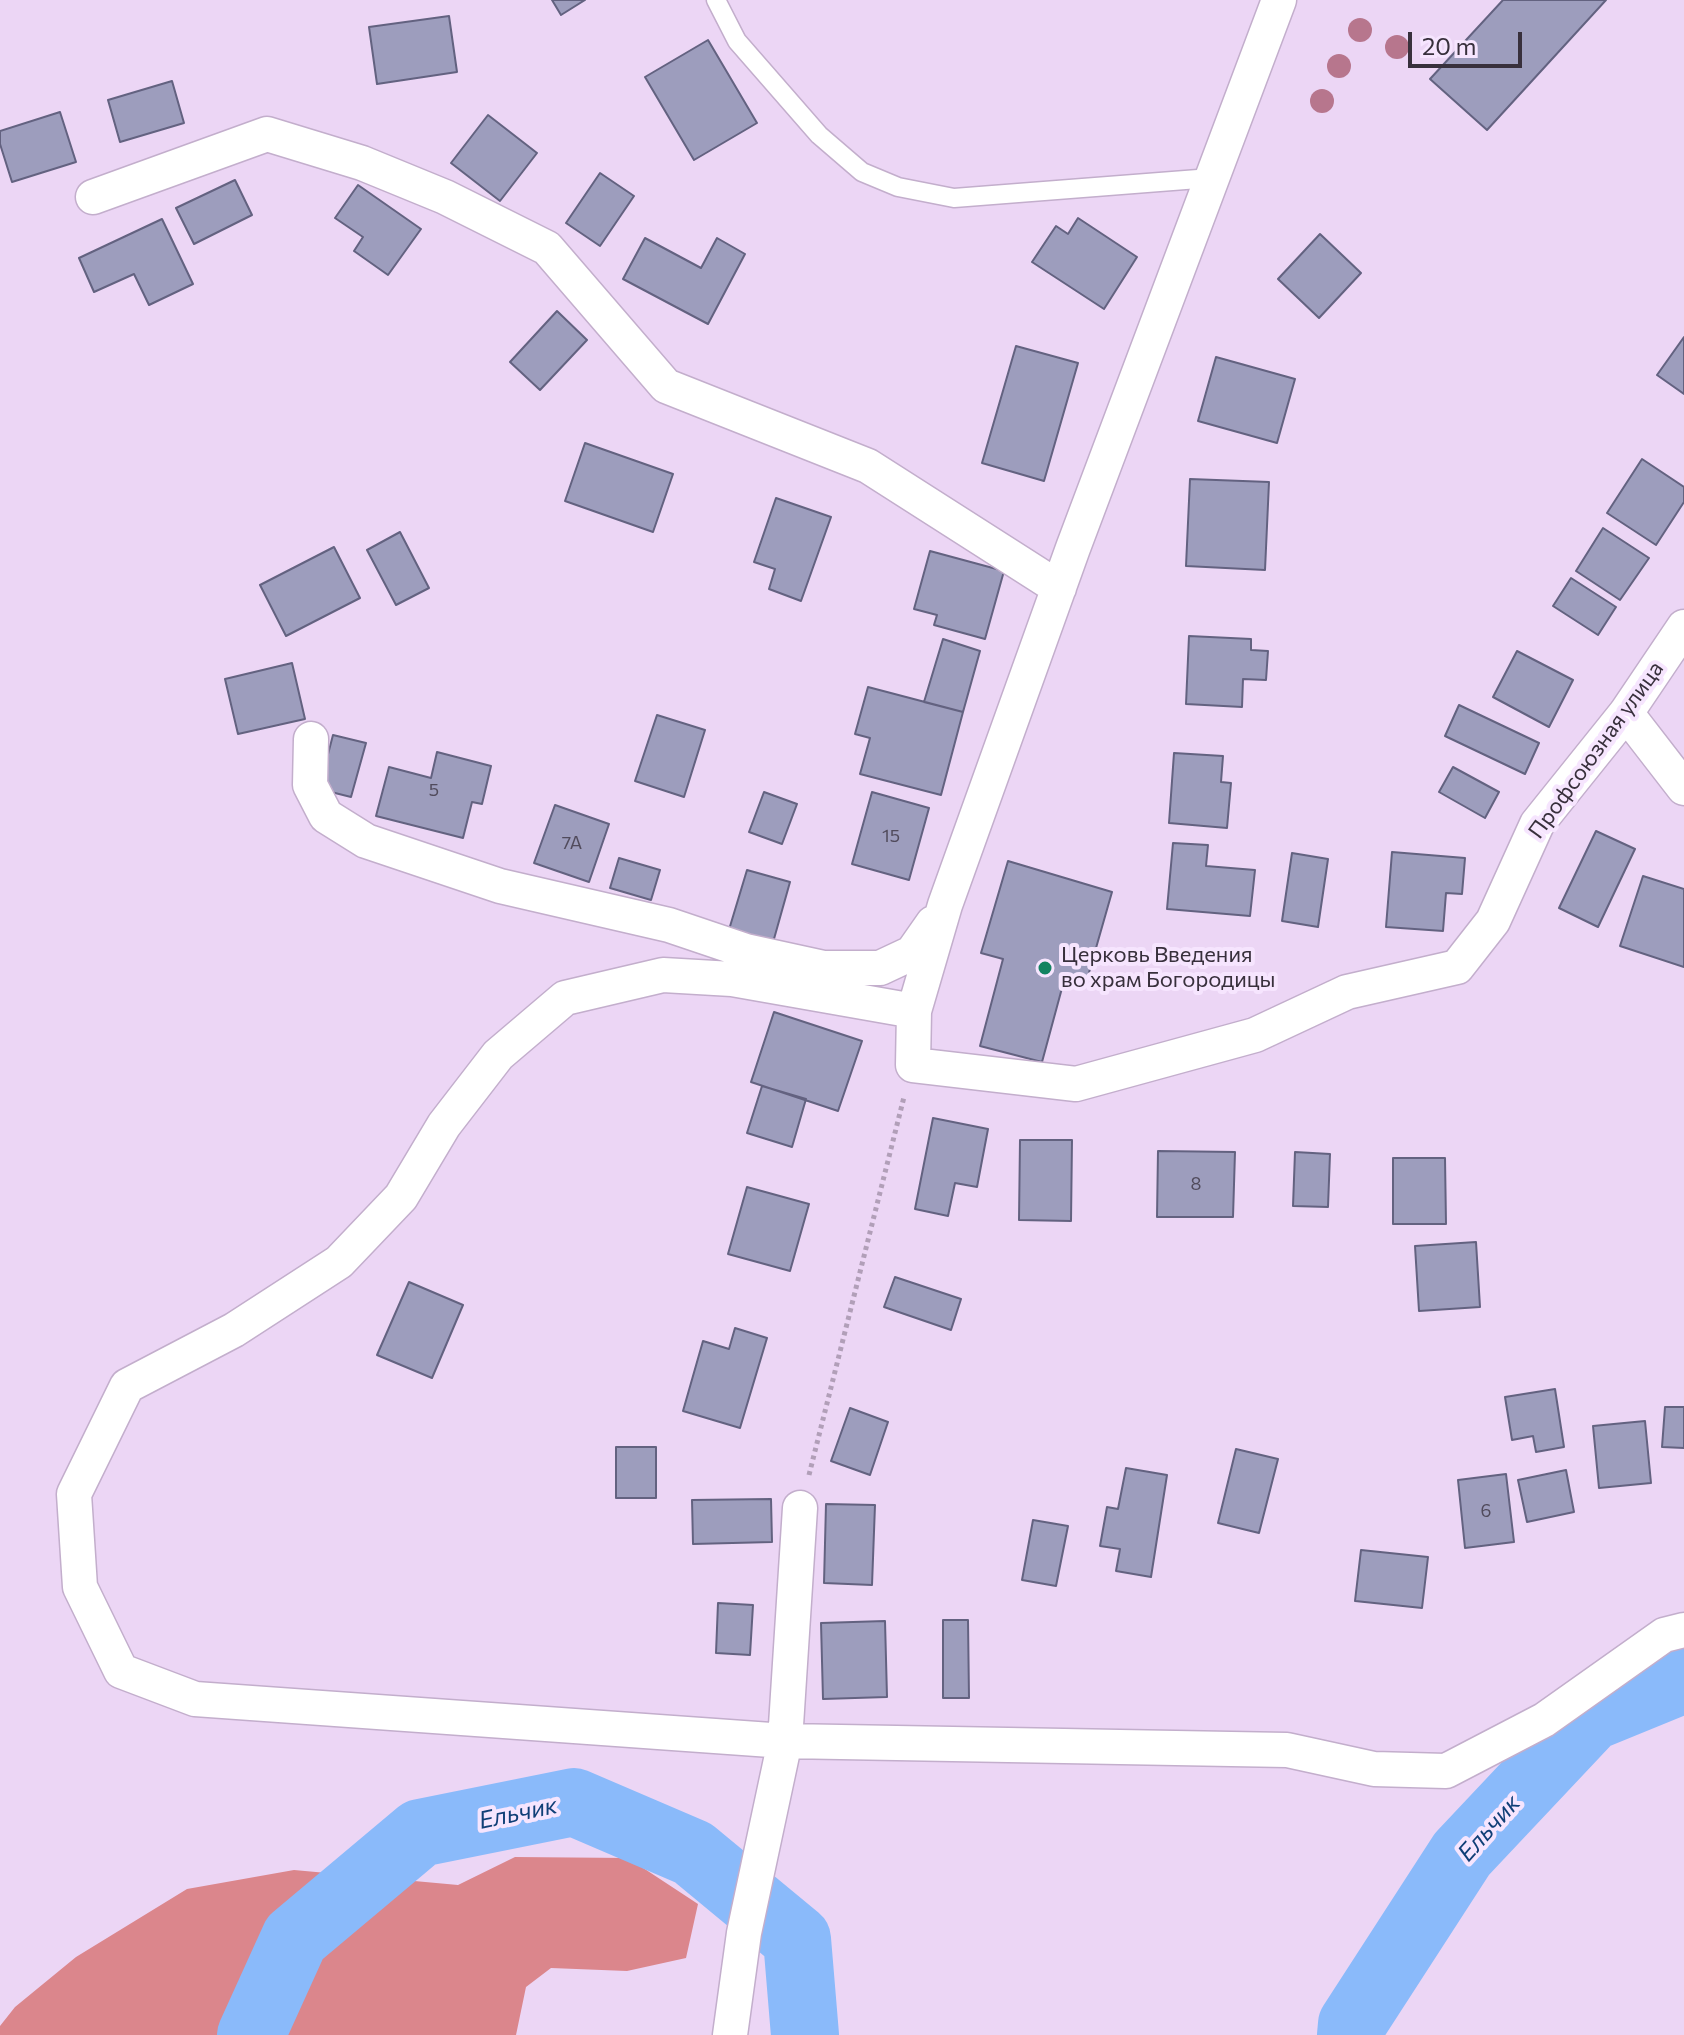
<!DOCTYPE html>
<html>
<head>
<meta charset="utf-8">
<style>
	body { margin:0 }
	#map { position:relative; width:1684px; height:2035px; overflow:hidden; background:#ecd6f5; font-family:Commissioner,sans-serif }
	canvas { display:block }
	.scale { position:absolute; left:1408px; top:32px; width:114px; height:36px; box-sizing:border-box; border:4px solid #38303c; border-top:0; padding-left:10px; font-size:24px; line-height:28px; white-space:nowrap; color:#38303c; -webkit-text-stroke:6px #f6e5fe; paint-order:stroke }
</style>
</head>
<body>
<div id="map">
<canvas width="1684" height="2035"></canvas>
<div class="scale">20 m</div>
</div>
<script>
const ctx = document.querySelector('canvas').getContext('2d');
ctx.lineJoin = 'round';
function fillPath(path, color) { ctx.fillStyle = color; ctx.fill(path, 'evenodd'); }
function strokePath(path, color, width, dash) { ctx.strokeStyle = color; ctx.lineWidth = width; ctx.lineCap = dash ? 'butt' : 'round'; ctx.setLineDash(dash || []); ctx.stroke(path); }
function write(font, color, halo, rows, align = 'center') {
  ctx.font = font + ' Commissioner,sans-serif'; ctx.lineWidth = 8; ctx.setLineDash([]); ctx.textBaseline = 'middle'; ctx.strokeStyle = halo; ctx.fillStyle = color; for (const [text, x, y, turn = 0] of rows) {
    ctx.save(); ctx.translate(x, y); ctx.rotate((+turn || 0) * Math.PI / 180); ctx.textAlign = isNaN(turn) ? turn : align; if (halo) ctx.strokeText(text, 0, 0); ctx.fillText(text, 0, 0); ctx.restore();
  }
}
fillPath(new Path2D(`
	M515 1857 628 1858 698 1904 686 1958 627 1971 551 1968 526 1987 516 2035H0V2026L15 2007 76 1957 187 1889 294 1870 458 1885Z`), '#db868c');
strokePath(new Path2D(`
	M251 2035 295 1938 420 1833 574 1802 693 1853 797 1939 805 2035
	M1351 2035 1352 2024 1462 1854 1591 1717 1684 1679`), '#8abafa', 68);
const building = new Path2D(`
	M552 0H585L561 15Z
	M1503 0H1606L1487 130 1430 79Z
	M449 16 457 72 377 84 369 27Z
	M708 40 757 123 694 160 645 77Z
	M172 81 184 123 120 142 108 100Z
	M60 112 76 162 12 182 0 144V131Z
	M488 115 537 153 500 201 451 163Z
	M600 173 634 196 600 246 566 223Z
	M235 180 252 215 194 244 176 208Z
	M358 185 421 229 388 275 354 251 363 237 335 218Z
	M1078 218 1137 257 1104 309 1032 262 1056 226 1068 234Z
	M162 219 193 284 149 305 134 274 94 292 79 258Z
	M1320 234 1361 273 1319 318 1278 279Z
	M645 238 701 268 717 238 745 254 708 324 623 279Z
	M557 311 587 340 540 390 510 362Z
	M1684 337V394L1657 375Z
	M1016 346 1078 363 1044 481 982 463Z
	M1216 357 1295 379 1277 443 1198 421Z
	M585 443 673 474 653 532 565 501Z
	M1642 459 1684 487V502L1656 545 1607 513Z
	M1190 479 1269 482 1265 570 1186 566Z
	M776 498 831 517 801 601 769 589 775 569 754 562Z
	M1603 528 1649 558 1620 600 1576 571Z
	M400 532 429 588 396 605 367 550Z
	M334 547 360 598 286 636 260 585Z
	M930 551 1004 571 985 639 934 625 937 615 914 609Z
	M1571 578 1616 607 1598 635 1553 606Z
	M1189 636 1251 639V650L1268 651 1266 680 1243 679 1242 707 1186 704Z
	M943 639 980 651 963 712 924 702Z
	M1517 651 1573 680 1549 727 1493 697Z
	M292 663 305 719 238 734 225 679Z
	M868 687 963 712 941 795 860 774 870 738 855 734Z
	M1459 705 1539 743 1525 774 1445 736Z
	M657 715 705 730 684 797 635 781Z
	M333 735 366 743 351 797 319 789Z
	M437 752 491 766 482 804 472 802 463 838 376 816 389 767 431 778Z
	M1174 753 1223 756 1221 782 1231 783 1227 828 1169 823Z
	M1453 767 1499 792 1485 818 1439 792Z
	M764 792 797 804 782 844 749 832Z
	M872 792 929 808 909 880 852 864Z
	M555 805 609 824 589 882 534 863Z
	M1596 831 1635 849 1598 927 1559 908Z
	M1173 843 1208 845 1206 866 1255 870 1250 916 1167 909Z
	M1392 852 1465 858 1462 894 1446 893 1443 931 1386 927Z
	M1292 853 1328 859 1318 927 1282 921Z
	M619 858 660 870 651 900 610 888Z
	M1008 861 1112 892 1086 983 1065 977 1042 1062 980 1046 1003 959 981 953Z
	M747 870 790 882 772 946 728 933Z
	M1643 876 1684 889V967L1620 946Z
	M774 1012 862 1041 838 1111 751 1082Z
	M762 1086 806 1099 792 1147 747 1133Z
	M933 1118 988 1129 977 1187 955 1183 948 1216 915 1209Z
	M1020 1140H1072L1071 1221 1019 1220Z
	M1158 1151 1235 1152 1233 1217H1157Z
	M1295 1152 1330 1154 1328 1207 1293 1206Z
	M1393 1158H1445L1446 1224H1393Z
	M747 1187 809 1204 790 1271 728 1254Z
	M1476 1242 1480 1307 1419 1311 1415 1246Z
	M895 1277 961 1299 951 1330 884 1307Z
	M409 1282 463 1305 432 1378 377 1355Z
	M735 1328 767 1338 740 1428 683 1411 703 1341 729 1349Z
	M1555 1389 1564 1447 1536 1452 1533 1436 1512 1440 1505 1397Z
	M1665 1407H1684V1448L1662 1447Z
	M850 1408 888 1422 870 1475 831 1461Z
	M1645 1421 1651 1483 1599 1488 1593 1426Z
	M616 1447H656V1498H616Z
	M1236 1449 1278 1459 1259 1533 1218 1523Z
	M1126 1468 1167 1475 1151 1577 1116 1571 1120 1549 1100 1546 1107 1507 1118 1509Z
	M1566 1470 1574 1512 1527 1522 1518 1480Z
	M1506 1474 1514 1542 1465 1548 1458 1480Z
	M771 1499 772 1542 693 1544 692 1500Z
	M826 1504 875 1505 872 1585 824 1583Z
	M1033 1520 1068 1526 1056 1586 1022 1580Z
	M1361 1550 1428 1557 1422 1608 1355 1601Z
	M718 1603 753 1605 750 1655 716 1653Z
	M943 1620H968L969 1698H943Z
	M885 1621 887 1697 823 1699 821 1623Z`);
fillPath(building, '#9d9dbd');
strokePath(building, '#636280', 2);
const lane = new Path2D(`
	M716 0 737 41 819 135 862 172 898 187 954 198 1211 178`);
const street = new Path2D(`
	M1279 0 1073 548 945 905 914 1011 913 1065 1076 1084 1255 1035 1347 992 1457 967 1493 921 1537 824 1626 713 1684 627
	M93 197 267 134 362 163 445 197 547 248 666 386 868 466 1059 588
	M1626 713 1684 788
	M311 739 310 785 326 816 366 841 500 886 669 925 746 951 824 968H880L912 953 933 923
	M914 1011 732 979 663 975 565 998 498 1055 444 1125 401 1197 339 1262 234 1330 127 1386 74 1494 80 1587 121 1671 195 1699 785 1741 1287 1750 1374 1769 1446 1771 1544 1720 1664 1635 1684 1630
	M730 2035 744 1933 785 1741 800 1508`);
strokePath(lane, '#c3aecc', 21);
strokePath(street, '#c3aecc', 37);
strokePath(new Path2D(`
	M809 1475 904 1097`), '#b19fb8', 5, [4, 4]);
strokePath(lane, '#fff', 18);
strokePath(street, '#fff', 34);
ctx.fillStyle = '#b7768d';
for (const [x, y] of [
	[1360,30],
	[1397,47],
	[1339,66],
	[1322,101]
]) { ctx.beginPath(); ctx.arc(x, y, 12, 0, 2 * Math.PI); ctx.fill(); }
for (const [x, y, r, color] of [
	[1045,968,8,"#138361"]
]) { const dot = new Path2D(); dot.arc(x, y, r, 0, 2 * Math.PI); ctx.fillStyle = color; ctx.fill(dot); strokePath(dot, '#f6e5fe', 3); }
write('18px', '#514b5c', null, [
	["5",434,790],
	["15",891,836],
	["7А",572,843],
	["8",1196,1184],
	["6",1486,1511]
]);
write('22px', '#38303c', '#f6e5fe', [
	["Профсоюзная улица",1596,750,-54]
]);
write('22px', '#38303c', '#f6e5fe', [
	["Церковь Введения",1061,955],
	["во храм Богородицы",1061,980]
], 'left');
write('italic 24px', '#103f77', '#f6e5fe', [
	["Ельчик",518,1813,-12],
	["Ельчик",1489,1828,-48]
]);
</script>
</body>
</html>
